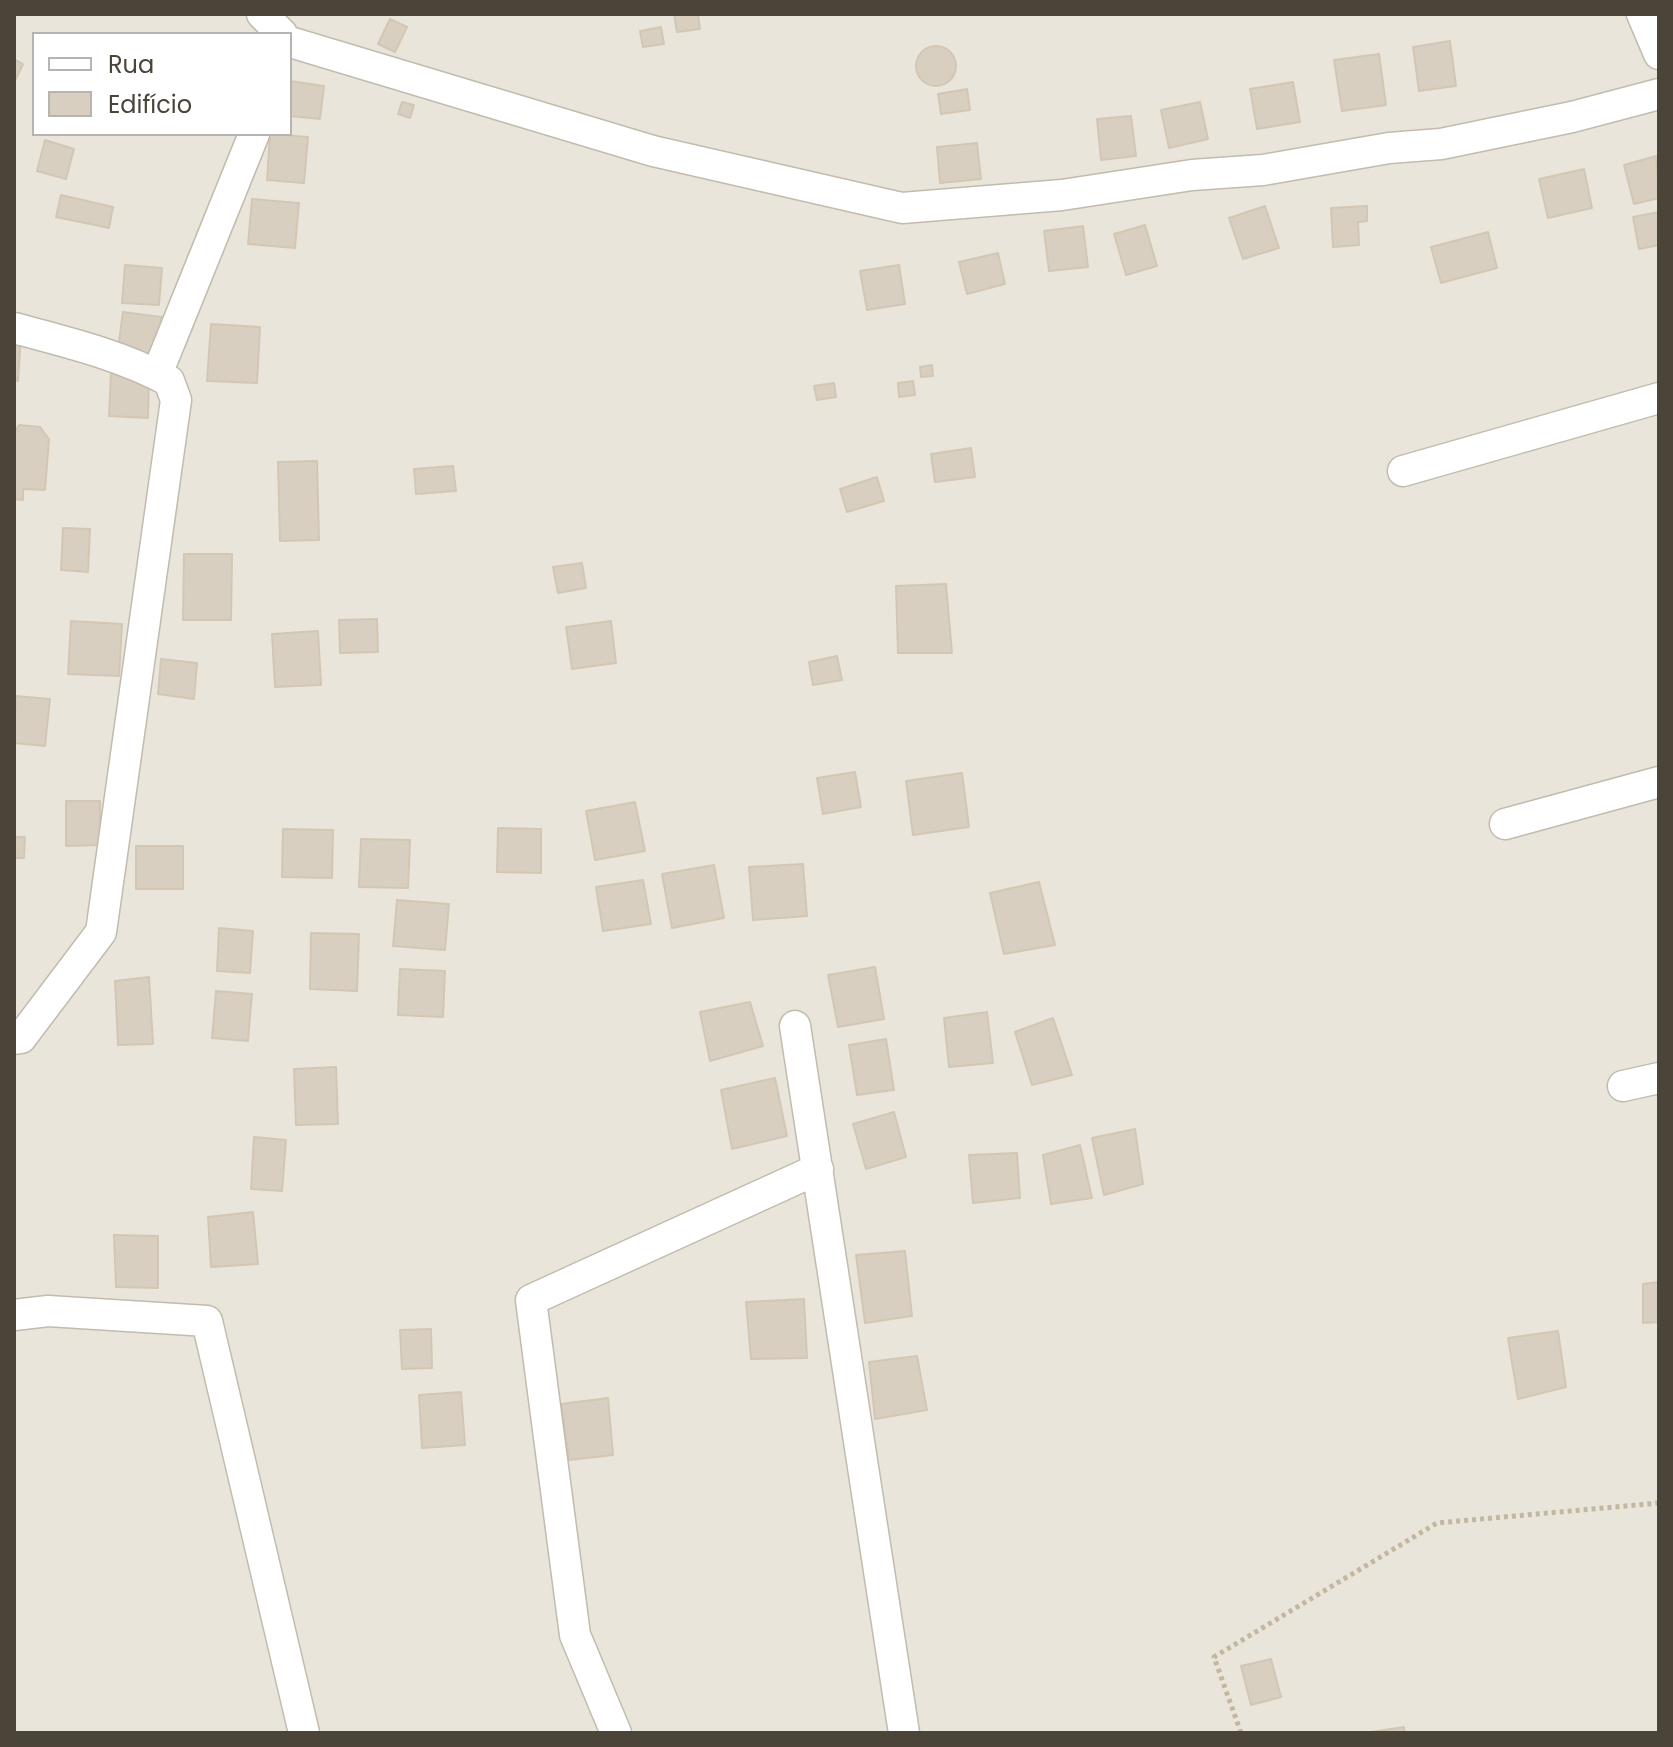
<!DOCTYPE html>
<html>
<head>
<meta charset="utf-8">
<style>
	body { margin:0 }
	#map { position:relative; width:1673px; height:1747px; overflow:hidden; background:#f6f3ec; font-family:Poppins,sans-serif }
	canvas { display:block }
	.frame { position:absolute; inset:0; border:16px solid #4b4439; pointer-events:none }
	.legend { position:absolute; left:32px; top:32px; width:260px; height:104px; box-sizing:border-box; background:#fff; border:2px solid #b7b4b0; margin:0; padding:10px 14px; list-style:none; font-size:24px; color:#4b4439 }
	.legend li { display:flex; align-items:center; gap:16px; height:40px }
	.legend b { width:40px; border:2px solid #b7b4b0 }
</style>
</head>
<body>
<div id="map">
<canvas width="1673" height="1747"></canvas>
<div class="frame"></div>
<ul class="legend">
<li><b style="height:10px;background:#fff"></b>Rua</li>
<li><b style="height:22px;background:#d8cfc1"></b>Edifício</li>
</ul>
</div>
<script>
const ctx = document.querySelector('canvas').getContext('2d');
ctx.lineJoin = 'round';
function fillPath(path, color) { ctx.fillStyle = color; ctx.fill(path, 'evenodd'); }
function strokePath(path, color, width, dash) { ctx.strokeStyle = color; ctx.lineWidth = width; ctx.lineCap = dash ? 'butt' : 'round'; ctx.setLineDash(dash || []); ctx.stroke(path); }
fillPath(new Path2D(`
	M14 14H1659V1733H14ZM34 34H290V134H34Z`), '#eae5da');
const building = new Path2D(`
	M674 14H698L700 29 677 32Z
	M390 19 407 27 395 52 378 44Z
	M661 27 664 44 643 47 640 31Z
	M1450 41 1456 86 1419 91 1413 47Z
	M916 66a20 20 0 1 1 40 0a20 20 0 1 1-40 0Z
	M1379 54 1386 105 1342 111 1334 60Z
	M14 59 23 64 14 83Z
	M290 81 324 86 320 119 290 116Z
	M1293 82 1300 122 1257 129 1250 89Z
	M967 89 970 110 941 114 938 94Z
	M402 102 414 105 410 118 398 114Z
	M1200 102 1208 139 1169 148 1161 110Z
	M1131 116 1136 156 1101 160 1097 119Z
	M270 134 308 137 304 183 267 180Z
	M45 140 74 149 66 179 37 171Z
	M977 143 981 179 940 183 937 147Z
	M1656 156 1659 198 1634 204 1624 165Z
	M1584 169 1592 208 1548 218 1539 179Z
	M61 195 113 207 109 228 56 217Z
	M252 199 299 203 295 248 248 244Z
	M1265 206 1279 248 1243 259 1229 218Z
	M1367 206V221L1358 222 1359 245 1333 247 1331 208Z
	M1659 212V245L1639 249 1633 217Z
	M1145 225 1157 266 1126 275 1114 234Z
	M1083 226 1088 267 1049 271 1044 231Z
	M1488 232 1497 268 1441 283 1431 247Z
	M998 253 1005 284 967 294 959 262Z
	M125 265 162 268 159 305 122 303Z
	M899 265 905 304 867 310 860 271Z
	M123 312 161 317 156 361 117 357Z
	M211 324 260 327 257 383 207 381Z
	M14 335H21L18 381 14 380Z
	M932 365 933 376 921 377 920 367Z
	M111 373 149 375 148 418 109 416Z
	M913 381 915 395 899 397 898 383Z
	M834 383 836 397 817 400 814 386Z
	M19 425 40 427 49 439 45 490 23 489V500L14 499V433Z
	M971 448 975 477 935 482 931 454Z
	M317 461 319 540 280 541 278 462Z
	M453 466 456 491 416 494 414 469Z
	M877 477 884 501 847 512 840 489Z
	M63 528 90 529 88 572 61 570Z
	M184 554H232L231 620H183Z
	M582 563 586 588 558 593 553 567Z
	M946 584 952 653H898L896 586Z
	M377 619 378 652 340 653 339 620Z
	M71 621 122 624 119 676 68 674Z
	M611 621 616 663 572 669 566 627Z
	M318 631 321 685 275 687 272 634Z
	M837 656 842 680 813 685 809 662Z
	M161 659 197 663 194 699 158 694Z
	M16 696 50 699 45 746 14 743Z
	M855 772 861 807 823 814 817 778Z
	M962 773 969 827 913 835 906 781Z
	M66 801H100V845L66 846Z
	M635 802 645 851 595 860 586 811Z
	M498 828 541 829V873L497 872Z
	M283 829 333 830 332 878 282 877Z
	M14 837H25L24 858H14Z
	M361 839 410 840 408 888 359 887Z
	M136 846H183V889H136Z
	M803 864 807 916 753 920 749 867Z
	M714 865 724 918 672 928 662 874Z
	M643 880 651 924 603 931 596 887Z
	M1039 882 1055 945 1004 954 990 893Z
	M397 900 449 904 445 950 393 946Z
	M219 928 253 931 250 973 217 971Z
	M311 933 359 934 357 991 310 989Z
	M875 967 884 1019 838 1027 828 975Z
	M400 969 445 971 443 1017 398 1015Z
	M149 977 153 1044 118 1045 115 981Z
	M216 991 252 994 248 1041 212 1038Z
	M750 1002 763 1046 710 1061 700 1012Z
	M987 1012 993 1063 949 1067 944 1018Z
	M1053 1018 1072 1075 1032 1085 1015 1032Z
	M886 1039 894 1090 857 1095 849 1045Z
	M336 1067 338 1124 296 1125 294 1069Z
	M775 1078 787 1136 732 1149 721 1090Z
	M894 1112 906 1157 866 1169 853 1124Z
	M1135 1129 1143 1184 1104 1195 1092 1138Z
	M254 1137 286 1140 282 1191 251 1189Z
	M1080 1145 1092 1198 1051 1204 1043 1155Z
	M1017 1153 1020 1198 973 1203 969 1155Z
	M253 1212 258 1264 211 1267 208 1217Z
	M114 1235 158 1236V1288L116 1287Z
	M905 1251 912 1316 865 1323 856 1255Z
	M1659 1282V1322L1643 1323V1284Z
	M804 1299 807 1358 751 1359 746 1302Z
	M431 1329 432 1368 402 1369 400 1330Z
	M1558 1331 1566 1387 1518 1399 1508 1338Z
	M917 1356 927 1410 875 1419 869 1362Z
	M461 1392 465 1445 422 1448 419 1395Z
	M608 1398 613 1455 569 1460 561 1404Z
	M1271 1659 1281 1697 1251 1705 1241 1666Z
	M1404 1727 1405 1733H1364Z`);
fillPath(building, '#d8cfc1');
strokePath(building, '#d3c7b4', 2);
const minor = new Path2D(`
	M262 14 282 34
	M1642 14 1659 54
	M290 42 653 151 902 208 1062 195 1192 175 1263 170 1389 148 1441 144 1572 117 1659 94
	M14 328C66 342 121 355 169 381L176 400 101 932 21 1038 14 1039
	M157 374 254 134
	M1403 471 1659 398
	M1505 824 1659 782
	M795 1026 904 1733
	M1623 1086 1659 1078
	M14 1315 48 1311 207 1321 304 1733
	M616 1733 575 1635 531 1300 818 1169`);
strokePath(minor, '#c2bbae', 33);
strokePath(new Path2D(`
	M1241 1733 1214 1657 1437 1523 1659 1503`), '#c4b79f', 5, [4, 4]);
strokePath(minor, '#fff', 30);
</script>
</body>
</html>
